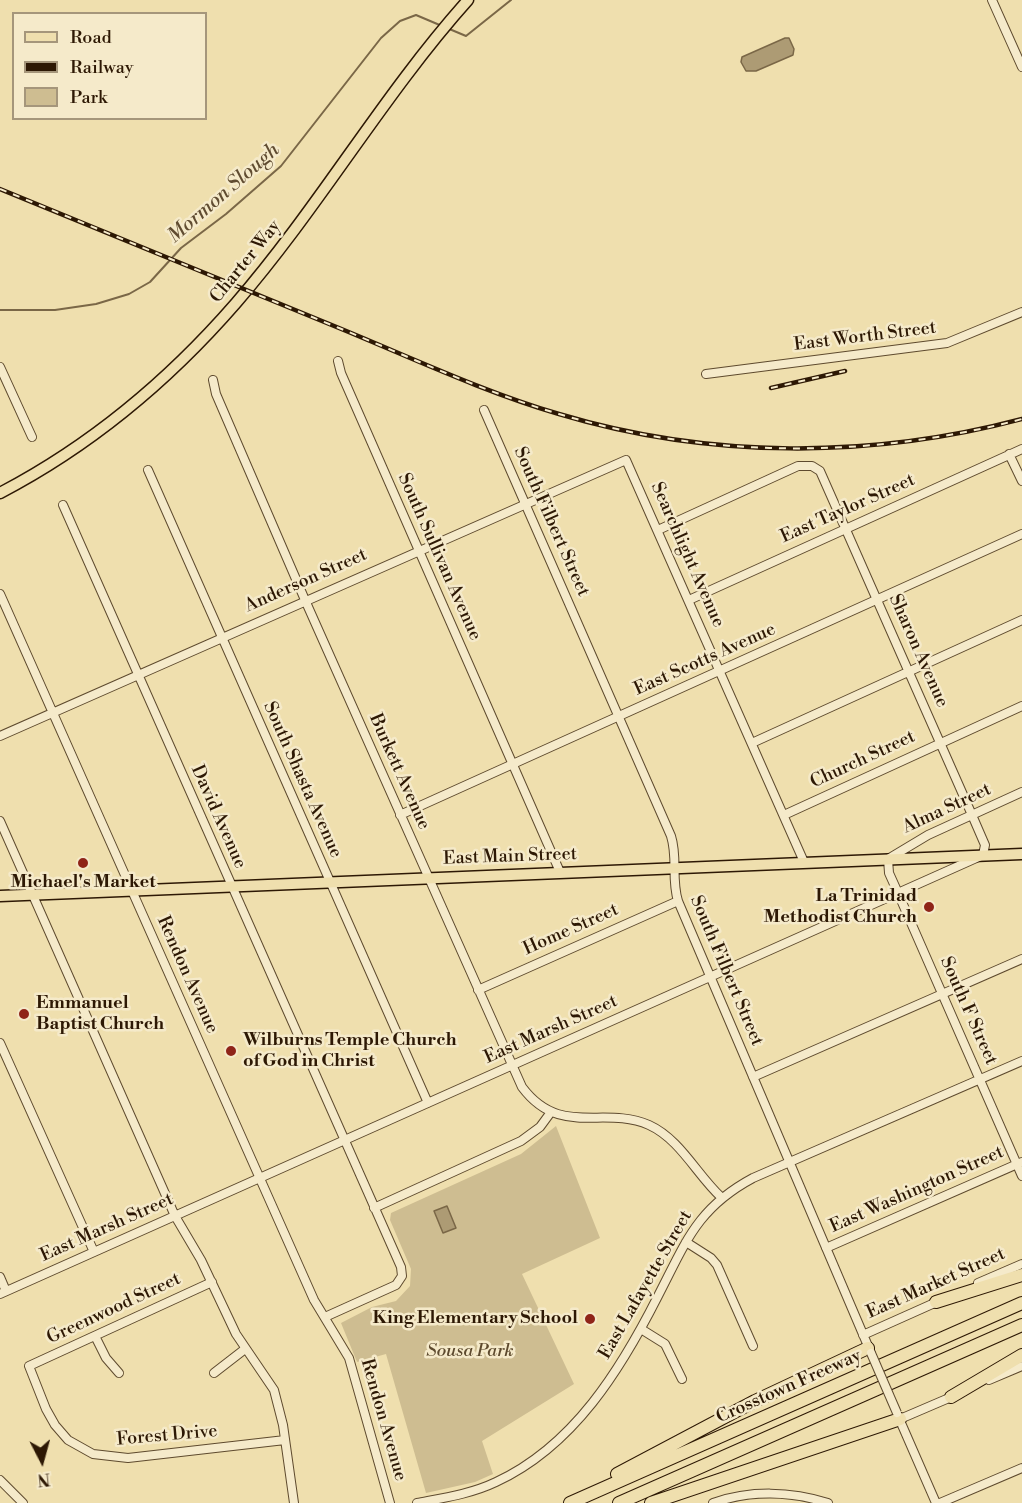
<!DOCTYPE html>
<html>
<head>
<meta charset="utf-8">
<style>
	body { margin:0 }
	#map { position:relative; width:1022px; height:1503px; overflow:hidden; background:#efdfae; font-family:"Libre Bodoni",serif }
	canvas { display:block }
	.legend { position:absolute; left:12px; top:12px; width:195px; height:108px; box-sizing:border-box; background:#f5eaca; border:2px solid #a5967b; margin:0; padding:8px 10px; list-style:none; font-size:18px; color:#2d1804 }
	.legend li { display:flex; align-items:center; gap:12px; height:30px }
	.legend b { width:30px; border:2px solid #a5967b }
	.north { position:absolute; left:12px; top:1431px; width:60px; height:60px; -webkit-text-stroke:4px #f5eaca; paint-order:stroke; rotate:174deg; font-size:16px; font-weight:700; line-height:24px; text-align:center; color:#2d1804 }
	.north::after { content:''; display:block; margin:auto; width:21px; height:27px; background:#2d1804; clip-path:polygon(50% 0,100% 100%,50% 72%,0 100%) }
</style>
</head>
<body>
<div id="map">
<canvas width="1022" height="1503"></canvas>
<ul class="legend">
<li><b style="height:8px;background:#efdfae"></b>Road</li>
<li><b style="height:8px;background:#2d1804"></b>Railway</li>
<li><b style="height:16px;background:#cebd91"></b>Park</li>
</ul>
<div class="north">N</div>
</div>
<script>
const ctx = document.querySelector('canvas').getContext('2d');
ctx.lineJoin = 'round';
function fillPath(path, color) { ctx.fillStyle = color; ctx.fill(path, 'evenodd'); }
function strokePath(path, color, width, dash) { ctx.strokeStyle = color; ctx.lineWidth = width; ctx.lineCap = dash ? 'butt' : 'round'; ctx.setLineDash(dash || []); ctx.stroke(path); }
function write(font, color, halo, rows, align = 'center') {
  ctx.font = font + ' "Libre Bodoni",serif'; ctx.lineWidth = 5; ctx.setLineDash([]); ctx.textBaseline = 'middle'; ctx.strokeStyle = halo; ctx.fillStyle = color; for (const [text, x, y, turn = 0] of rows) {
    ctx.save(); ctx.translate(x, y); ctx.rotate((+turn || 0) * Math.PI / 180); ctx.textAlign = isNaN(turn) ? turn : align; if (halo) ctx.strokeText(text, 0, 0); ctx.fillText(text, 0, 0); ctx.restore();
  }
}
fillPath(new Path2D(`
	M556 1126 600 1238 522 1274 574 1384 482 1441 493 1474 475 1482 426 1493 386 1354 357 1362 341 1323 372 1307 396 1301 410 1286 411 1269 390 1220 391 1213 521 1154Z`), '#cebd91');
const water = new Path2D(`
	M785 38H789L794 49 793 55 756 71H746L741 62 742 57Z
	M447 1206 456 1228 443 1233 434 1211Z`);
fillPath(water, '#ad9b74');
strokePath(water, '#7a6747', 1.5);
strokePath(new Path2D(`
	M447 28 466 36 511 0
	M0 310H55L96 304 129 294 150 282 181 248 226 214 281 166 381 38 400 21 416 15 442 26`), '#7a6747', 2);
const minor = new Path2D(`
	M992 0 1022 67
	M338 361 341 373 560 872
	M0 367 32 437
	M706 374 947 343 1022 312
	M213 380 216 394 305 600 522 1087C560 1138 603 1105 649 1125 680 1139 697 1175 721 1197
	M484 410 671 836C678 858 671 878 678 901L871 1353
	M1009 454 1022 481
	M148 470 428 1103
	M63 505 401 1267 402 1276 396 1285 325 1317
	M0 594 314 1300 349 1358 390 1503
	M689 600 1022 449
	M0 736 626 460 804 862
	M752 743 1022 620
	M1022 792 928 835 888 859 889 873 898 893 1022 1176
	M400 815 1022 534
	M784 815 1022 706
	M0 821 175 1216 201 1260 236 1334 274 1390 283 1425 294 1503
	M478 990 678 901
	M0 1043 94 1252
	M753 1077 1022 959
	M374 1208 521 1141 540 1127 551 1112
	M686 1242 711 1258 717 1265 753 1346
	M826 1248 1022 1162
	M0 1277 6 1291
	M212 1282 29 1366 46 1409 55 1425 68 1440 93 1454 128 1458 285 1440
	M978 1283 1022 1264
	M0 1294 983 855 985 845 972 815 820 471 812 466H798L658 530
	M641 1329 665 1344 682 1379
	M863 1335 939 1301
	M95 1336 106 1358 119 1373
	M214 1373 245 1349
	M989 1380 1022 1366
	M898 1416 936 1503
	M900 1419 956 1395
	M0 1480 23 1503
	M417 1503C443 1498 471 1494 496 1482 574 1446 621 1369 658 1296 686 1242 697 1208 753 1178L1022 1061
	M713 1503C750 1490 791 1491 828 1503
	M940 1503 1022 1468`);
const major = new Path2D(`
	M0 493C90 446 170 379 236 303 320 206 383 95 468 0
	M0 896 1022 854`);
const highway = new Path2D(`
	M936 1302 1022 1275
	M951 1397 1022 1355
	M617 1474 755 1401 868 1348
	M570 1503 1022 1303
	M619 1503 1022 1325
	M651 1503 900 1419`);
strokePath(minor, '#5e4a2e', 10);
strokePath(major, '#2d1804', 13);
strokePath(highway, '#2d1804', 14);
strokePath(minor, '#f5eaca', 8);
strokePath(major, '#efdfae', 10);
strokePath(highway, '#efdfae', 12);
const rail = new Path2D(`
	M0 189C113 235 226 282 339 328 412 358 484 392 559 414 709 459 871 459 1022 419
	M771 388 845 371`);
strokePath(rail, '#2d1804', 4.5);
strokePath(rail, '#f5eaca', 2, [7]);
const minorBridge = new Path2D(`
	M871 1353 897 1413`);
strokePath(minorBridge, '#5e4a2e', 10, []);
strokePath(minorBridge, '#f5eaca', 8);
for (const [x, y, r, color] of [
	[83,863,6,"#8f2418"],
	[929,907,6,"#8f2418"],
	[24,1014,6,"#8f2418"],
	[231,1051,6,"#8f2418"],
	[590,1319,6,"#8f2418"]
]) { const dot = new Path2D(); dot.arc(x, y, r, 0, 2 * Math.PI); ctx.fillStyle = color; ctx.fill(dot); strokePath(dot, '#f5eaca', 2); }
write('18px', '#2d1804', '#f5eaca', [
	["Charter Way",246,262,-51],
	["East Worth Street",865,337,-7],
	["East Taylor Street",848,509,-24],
	["South Filbert Street",551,522,66],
	["Searchlight Avenue",687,555,66],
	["South Sullivan Avenue",439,557,66],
	["Anderson Street",306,581,-24],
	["Sharon Avenue",918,651,66],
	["East Scotts Avenue",705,660,-24],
	["Church Street",863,760,-25],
	["Burkett Avenue",399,772,66],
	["South Shasta Avenue",302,780,66],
	["Alma Street",947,809,-25],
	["David Avenue",218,817,66],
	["East Main Street",510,857,-2],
	["Home Street",571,930,-24],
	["South Filbert Street",726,971,67],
	["Rendon Avenue",187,975,66],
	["South F Street",968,1011,66],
	["East Marsh Street",551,1030,-24],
	["East Washington Street",917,1190,-24],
	["East Marsh Street",107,1228,-24],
	["East Market Street",936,1284,-24],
	["East Lafayette Street",646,1285,-60],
	["Greenwood Street",114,1309,-25],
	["Crosstown Freeway",789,1387,-24],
	["Rendon Avenue",383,1420,74],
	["Forest Drive",167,1436,-5]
]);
write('bold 18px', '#2d1804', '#f5eaca', [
	["Michael's Market",83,883,"center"],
	["La Trinidad",917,897],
	["Methodist Church",917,918],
	["Emmanuel",36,1004,"left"],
	["Baptist Church",36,1025,"left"],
	["Wilburns Temple Church",243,1041,"left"],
	["of God in Christ",243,1062,"left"],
	["King Elementary School",578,1319]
], 'right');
write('italic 18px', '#5d4a2e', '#f5eaca', [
	["Sousa Park",470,1352]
]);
write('italic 20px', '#604c31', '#f5eaca', [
	["Mormon Slough",224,194,-41]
]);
</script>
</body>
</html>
